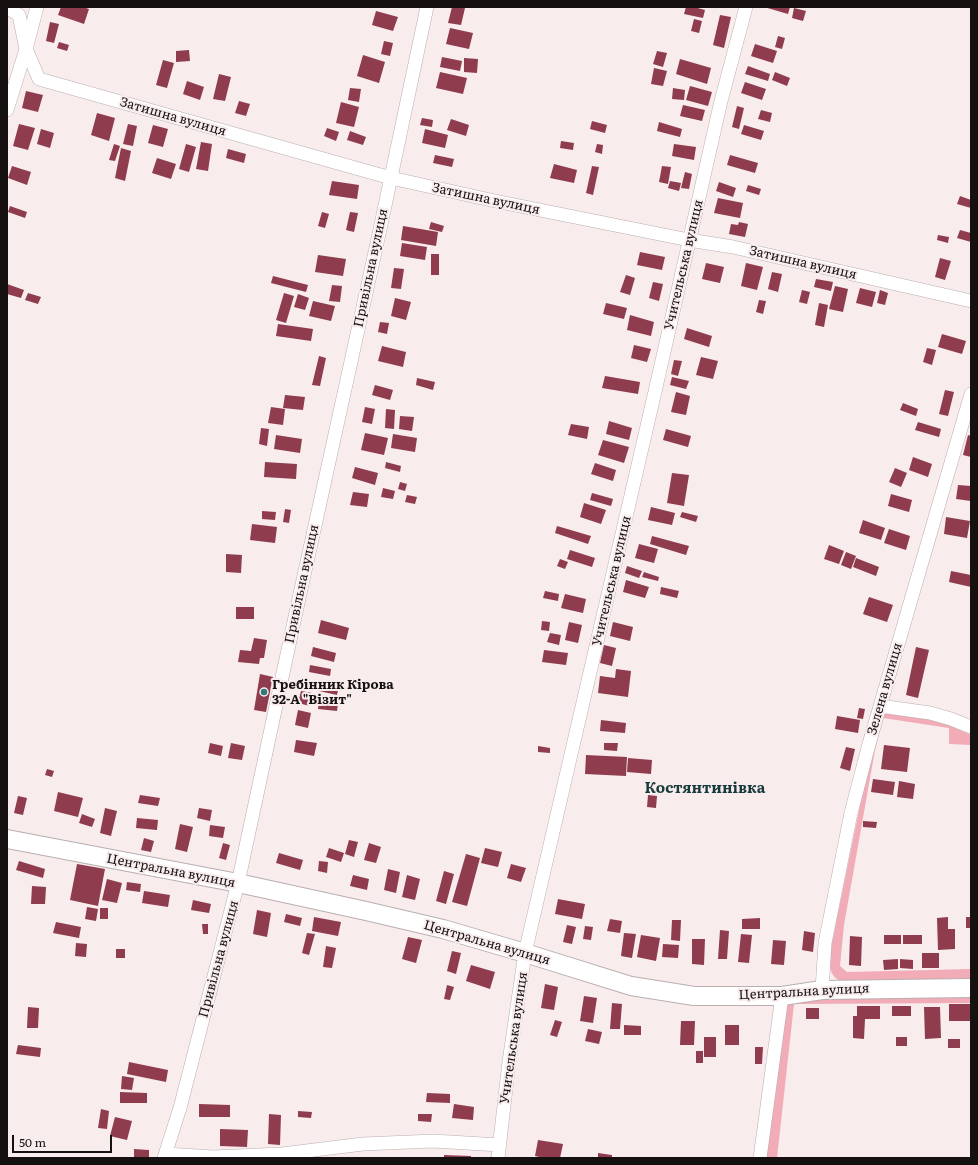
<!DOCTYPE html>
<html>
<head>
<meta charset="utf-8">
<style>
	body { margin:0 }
	#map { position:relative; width:978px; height:1165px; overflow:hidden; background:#f8eced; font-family:Literata,serif }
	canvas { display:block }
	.frame { position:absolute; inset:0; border:8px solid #151111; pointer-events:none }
	.scale { position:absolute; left:12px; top:1135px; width:100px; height:18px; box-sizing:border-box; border:2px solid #151111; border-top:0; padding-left:5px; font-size:12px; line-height:14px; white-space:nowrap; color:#151111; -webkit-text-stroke:3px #f8eced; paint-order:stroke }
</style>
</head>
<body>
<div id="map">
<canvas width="978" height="1165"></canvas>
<div class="frame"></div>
<div class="scale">50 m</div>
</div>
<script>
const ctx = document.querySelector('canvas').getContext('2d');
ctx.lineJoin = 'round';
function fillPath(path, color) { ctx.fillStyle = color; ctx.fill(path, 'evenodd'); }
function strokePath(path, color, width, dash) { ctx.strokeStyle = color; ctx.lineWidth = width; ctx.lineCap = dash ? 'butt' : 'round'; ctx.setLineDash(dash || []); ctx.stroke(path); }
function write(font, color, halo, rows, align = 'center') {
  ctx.font = font + ' Literata,serif'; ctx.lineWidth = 4; ctx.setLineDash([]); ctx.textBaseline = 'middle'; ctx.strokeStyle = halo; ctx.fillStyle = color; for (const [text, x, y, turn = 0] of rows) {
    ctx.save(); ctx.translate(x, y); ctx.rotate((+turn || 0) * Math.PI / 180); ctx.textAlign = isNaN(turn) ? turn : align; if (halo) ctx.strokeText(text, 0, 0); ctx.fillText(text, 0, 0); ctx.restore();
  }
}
fillPath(new Path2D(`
	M890 711 935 719 971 735V745L949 744V728L883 718 875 750 844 925 840 966 847 972 971 969V982L844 983C831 977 830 971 829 957L862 796 882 715Z
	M971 992V1003L794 1004 777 1158H762L787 1000Z`), '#f2acb8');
fillPath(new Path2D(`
	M61 7H83L89 9 84 24 58 15Z
	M452 7 465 8 461 25 448 23Z
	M686 7H694L705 10 703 18 684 14Z
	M764 7H790L788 14Z
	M794 8 806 11 803 21 792 18Z
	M376 11 398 17 393 31 372 25Z
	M720 15 731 17 724 48 713 45Z
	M694 19 702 21 699 33 691 31Z
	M50 22 59 24 54 43 46 41Z
	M450 28 473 33 469 49 446 44Z
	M778 36 785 38 782 49 775 47Z
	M384 41 393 43 390 56 381 54Z
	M59 42 69 45 67 51 57 48Z
	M755 44 777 51 773 63 751 56Z
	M189 50 190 61 176 62V51Z
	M657 51 667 53 663 67 653 64Z
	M363 55 385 62 379 83 357 76Z
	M442 57 462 61 460 71 440 67Z
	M464 58 478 59 477 73 464 72Z
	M680 59 711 68 707 84 676 74Z
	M163 60 174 63 167 88 156 85Z
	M748 66 770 74 768 81 745 74Z
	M654 68 667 71 663 86 651 84Z
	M440 72 467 78 463 94 436 88Z
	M775 72 790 78 787 86 772 80Z
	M219 74 231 77 225 101 213 99Z
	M187 81 204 87 200 100 183 94Z
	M745 82 766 89 762 100 741 93Z
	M690 86 712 92 708 106 686 100Z
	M350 88 361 89 359 102 348 100Z
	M673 88 685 90 684 100 672 99Z
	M26 91 43 95 38 112 22 108Z
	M239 101 250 104 246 116 235 113Z
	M341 102 359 107 354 127 336 123Z
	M683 105 705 110 702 121 680 116Z
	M737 106 744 108 739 129 732 127Z
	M761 110 772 113 770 122 758 119Z
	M97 113 115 118 109 141 91 135Z
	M422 118 433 120 432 127 420 125Z
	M451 119 469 125 466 136 447 130Z
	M592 121 607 125 605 133 590 129Z
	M659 122 682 129 680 137 657 131Z
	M19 124 35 128 28 150 13 146Z
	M128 124 137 126 133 146 123 144Z
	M153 125 168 129 163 147 148 143Z
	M744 125 764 131 761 140 741 134Z
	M327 128 339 132 336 141 324 136Z
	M41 129 54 133 50 148 37 144Z
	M425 129 448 135 445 148 422 143Z
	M350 131 366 137 363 145 347 140Z
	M561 141 574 143 573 150 560 148Z
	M201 142 212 144 208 171 196 169Z
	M114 144 120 146 115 161 109 160Z
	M186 144 196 147 189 172 179 169Z
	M597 144 603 145 602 154 595 152Z
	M674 144 696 147 694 160 672 156Z
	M121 148 131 151 125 181 115 178Z
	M228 149 246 154 244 163 226 158Z
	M435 155 454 159 452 167 433 163Z
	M730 155 758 163 755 173 727 165Z
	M157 158 176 164 171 179 152 173Z
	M554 164 577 170 574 183 550 178Z
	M12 166 31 172 27 185 8 178Z
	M592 166 599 167 593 195 586 193Z
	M662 166 671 167 668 184 659 182Z
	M685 172 692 174 689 189 681 188Z
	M332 181 359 185 357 199 329 195Z
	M670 181 681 183 679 191 668 188Z
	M719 182 736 188 733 197 716 191Z
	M748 185 761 189 759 195 746 191Z
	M960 196 971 200V208L957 204Z
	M718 198 743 203 740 218 714 213Z
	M10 206 27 212 25 218 8 212Z
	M322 212 329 214 325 228 318 226Z
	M350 212 358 213 354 232 346 230Z
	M431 222 444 226 442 232 429 229Z
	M739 222 748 224 745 237 729 234 731 224 738 225Z
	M403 226 438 232 436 246 401 240Z
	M960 230 971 233V242L957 238Z
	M938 235 949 237 948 243 937 240Z
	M402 243 427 247 425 260 400 256Z
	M640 252 665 257 662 270 637 265Z
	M431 254H439V275H431Z
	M318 255 346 259 343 276 315 272Z
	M940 258 951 261 945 280 935 277Z
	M706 263 724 267 720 283 702 279Z
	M746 263 763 267 757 290 741 286Z
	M394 268 404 269 401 289 391 288Z
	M772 272 782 274 778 292 768 289Z
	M626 275 635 278 630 295 620 292Z
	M273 276 308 285 306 292 271 283Z
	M816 279 833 282 831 291 814 287Z
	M653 282 663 284 659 301 649 298Z
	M7 284 24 290 21 298 7 294Z
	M332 285 342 286 340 302 329 301Z
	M835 286 848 289 843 312 829 309Z
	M860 288 876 292 872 307 856 303Z
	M802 290 810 292 807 304 799 302Z
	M880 290 888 293 885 305 877 303Z
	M28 293 41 297 38 304 25 300Z
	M284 293 294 296 286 323 276 320Z
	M298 294 309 298 305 310 294 307Z
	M395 298 411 302 406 320 391 316Z
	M759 300 766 301 763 314 756 312Z
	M313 301 335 306 331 321 309 316Z
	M606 303 627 308 624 319 603 314Z
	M819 303 828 305 824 327 815 325Z
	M630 315 654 322 651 336 627 330Z
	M380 322 389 323 387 334 378 332Z
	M278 324 313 329 311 341 276 336Z
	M687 328 712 336 709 347 684 339Z
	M942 334 966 341 962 354 938 347Z
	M634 345 651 349 647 362 631 358Z
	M382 346 406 352 403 367 378 361Z
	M927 348 936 350 932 365 923 362Z
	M319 356 326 358 320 386 312 385Z
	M701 357 718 361 713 379 696 375Z
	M674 360 682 361 678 376 671 374Z
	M605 376 640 382 638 394 602 388Z
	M672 377 689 381 686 389 670 385Z
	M417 378 435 382 433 390 416 385Z
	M375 385 393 390 390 400 372 395Z
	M945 390 954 392 948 416 939 414Z
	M676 392 690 396 686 415 671 412Z
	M285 395 305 397 303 410 283 408Z
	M903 403 918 409 916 416 900 410Z
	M271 407 285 409 283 425 268 423Z
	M365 407 375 409 372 424 362 422Z
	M386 409 395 410 394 429 385 428Z
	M400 416 414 417 412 431 399 429Z
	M609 421 632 428 629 440 606 434Z
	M918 422 941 429 939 437 915 430Z
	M571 424 589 427 587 439 568 435Z
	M261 428 269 429 267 446 259 444Z
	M666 429 691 436 688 447 663 440Z
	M365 433 388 438 384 455 361 450Z
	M393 434 417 438 415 452 391 448Z
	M276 435 302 439 300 453 274 449Z
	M968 435 971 436V457L963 455Z
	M603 440 629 447 624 463 598 455Z
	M913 457 932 464 928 477 909 470Z
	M265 462 297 464 296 479 264 477Z
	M386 462 401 466 400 472 385 468Z
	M595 463 616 470 613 481 591 474Z
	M355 467 378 473 375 485 352 478Z
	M895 468 907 473 901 487 889 482Z
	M672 473 689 475 684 506 667 503Z
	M400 482 407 484 405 491 398 489Z
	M958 485 971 486V501L956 499Z
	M383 488 395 491 393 499 381 497Z
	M353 492 369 494 367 507 350 505Z
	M592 493 613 499 611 506 590 500Z
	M891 494 912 500 909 512 888 506Z
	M407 495 417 497 415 504 405 502Z
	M584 503 606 510 601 524 580 517Z
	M651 507 675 513 672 525 648 520Z
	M285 509 291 510 289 523 283 522Z
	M262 511 276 512 275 520 262 519Z
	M682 512 698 516 696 522 680 517Z
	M946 517 970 521 967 538 944 534Z
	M863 520 885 528 881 540 859 533Z
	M252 524 277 527 275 543 250 540Z
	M557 526 591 536 588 544 555 533Z
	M889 529 910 536 906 550 884 543Z
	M652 536 689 546 686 555 650 544Z
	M639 544 658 549 654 563 635 558Z
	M829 545 844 551 839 564 824 559Z
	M570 550 595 558 592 567 567 559Z
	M846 552 856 556 851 569 841 565Z
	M226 554 242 555 241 573 226 572Z
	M856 558 879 567 876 576 853 567Z
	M560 559 568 562 565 569 557 566Z
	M627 566 642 571 639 578 625 573Z
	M951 571 971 575V587L949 582Z
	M644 572 659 577 658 581 642 577Z
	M626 580 649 587 645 598 623 592Z
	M661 587 679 591 677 598 660 594Z
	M545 591 559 594 558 601 543 598Z
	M565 594 586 599 583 613 561 608Z
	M869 597 893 605 887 622 863 614Z
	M236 607H254V619H236Z
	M321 620 349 628 346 640 318 633Z
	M542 621 550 622 549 631 541 630Z
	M569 622 582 625 578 643 565 640Z
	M613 622 633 627 630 641 610 636Z
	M550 633 561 635 559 645 547 642Z
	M254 638 267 640 264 658H260L259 664 238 662 240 650 251 651Z
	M604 645 616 648 612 666 600 663Z
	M313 647 336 653 334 662 311 656Z
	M916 647 929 650 918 698 906 695Z
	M544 650 568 653 566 665 542 662Z
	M310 665 331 669 330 676 309 672Z
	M616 669 631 671 628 697 598 693 600 676 615 678Z
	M260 674 273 677 266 712 254 710Z
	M322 681 339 685 337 695 319 691Z
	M301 691 312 693 310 706 298 703Z
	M319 701 338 703 337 711 318 709Z
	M859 708 865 709 863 719 857 718Z
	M298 710 311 713 308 728 295 725Z
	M837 716 860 720 858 733 835 729Z
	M601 720 626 723 625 733 600 731Z
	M296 740 317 743 314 756 294 752Z
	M210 743 223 746 221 756 208 753Z
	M231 743 245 746 242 760 228 758Z
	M604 743H618L617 751 604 750Z
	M884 745 910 748 907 772 881 769Z
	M538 746 550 748V753L538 752Z
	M846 747 855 749 850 771 840 768Z
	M586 755 627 757 626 776 585 774Z
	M628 758 652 760 651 774 627 772Z
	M47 769 54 771 52 777 45 775Z
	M873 779 895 782 893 795 871 792Z
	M899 781 915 784 913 799 897 797Z
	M58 792 83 798 78 817 54 811Z
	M140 795 160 798 158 806 138 803Z
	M648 795 657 796 656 808 647 807Z
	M18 796 27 798 23 815 14 813Z
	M105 808 117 811 111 836 100 833Z
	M199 808 212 810 210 821 197 818Z
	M82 814 95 819 92 827 79 823Z
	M137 818 158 820 157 830 136 828Z
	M863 821 877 822 876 828 863 827Z
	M180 824 193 827 187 852 175 849Z
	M210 825 225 827 223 838 209 836Z
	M144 838 154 841 151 852 141 850Z
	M349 840 358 842 354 857 345 854Z
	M223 843 230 845 226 860 219 858Z
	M369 843 381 847 376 863 364 860Z
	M329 848 344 853 341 862 326 857Z
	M485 848 502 852 498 867 481 863Z
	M279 853 303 860 300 870 276 863Z
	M466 854 480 858 467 906 452 902Z
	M19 861 45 869 43 878 16 870Z
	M319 861 328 862 327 873 318 871Z
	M77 864 105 869 98 906 70 900Z
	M511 864 526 868 521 882 507 878Z
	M388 869 400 872 396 893 384 890Z
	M444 871 454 874 446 904 436 901Z
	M353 875 369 879 367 890 350 886Z
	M407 875 420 879 415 900 402 897Z
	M107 879 122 883 117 903 102 900Z
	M127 882 141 884 140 892 126 890Z
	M32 886 46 887 45 904H31Z
	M144 891 170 895 168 907 142 903Z
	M558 899 585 904 582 919 555 914Z
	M193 900 211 904 209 913 191 910Z
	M87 907 98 909 96 921 85 919Z
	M100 908H108V919H100Z
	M257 910 271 913 267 937 253 934Z
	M286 914 302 918 300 926 284 922Z
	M314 917 341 922 338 936 312 931Z
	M948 917V929H955V949L938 950 937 918Z
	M966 917H971V928H966Z
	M760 918V929H742V919Z
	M610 919 622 921 620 933 607 931Z
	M672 920H681L680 941 671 940Z
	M56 922 81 927 79 938 53 933Z
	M202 924H208V934H203Z
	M567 925 576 927 572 944 563 942Z
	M585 926 593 927 591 940 583 939Z
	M720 930 729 931 727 959H718Z
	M804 931 815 933 813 952 802 950Z
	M307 933 315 934 309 955 302 953Z
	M624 933 636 934 632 958 621 956Z
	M741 934 752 935 749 963 738 962Z
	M641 935 660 938 656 961 637 957Z
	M884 935H901V944H884Z
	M903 935H922V944H903Z
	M850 936 862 937 861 966 849 965Z
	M408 937 422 940 416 963 402 959Z
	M692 939H705L704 965 692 964Z
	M773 940 786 941 784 965 771 964Z
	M76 943 87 944 86 957 75 956Z
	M663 944 679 945 678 958 662 957Z
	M326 946 336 948 332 968 323 967Z
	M116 949H125V958H116Z
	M452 951 461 953 456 974 447 971Z
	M922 953H939V968H922Z
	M898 959V969L884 970 883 960Z
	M900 959 913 960V969L900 968Z
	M471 965 495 972 490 989 466 981Z
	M545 984 558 987 554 1010 541 1008Z
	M447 985 454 987 450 1000 444 999Z
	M584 996 597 998 593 1023 580 1021Z
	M612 1003 622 1004 620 1029H610Z
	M949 1004H971V1021H949Z
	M857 1006H880V1019H865L864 1039 853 1038V1016H857Z
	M892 1006H911V1016H892Z
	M28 1007 39 1008 38 1028H27Z
	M924 1007H940L941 1038 925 1039Z
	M806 1008H819V1019H806Z
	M555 1020 562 1022 557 1037 550 1035Z
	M681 1021H695L694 1045H680Z
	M624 1025 641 1026V1035H624Z
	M725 1025H739V1045H725Z
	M588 1029 602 1032 599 1044 585 1041Z
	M704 1037H716V1057H704Z
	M896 1037H907V1046H896Z
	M948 1039H960V1048H948Z
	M18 1045 41 1048 40 1057 16 1054Z
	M755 1047H763L762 1064H755Z
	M696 1051H703V1063H696Z
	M129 1062 168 1070 166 1082 127 1074Z
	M122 1076 134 1078 132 1090 121 1089Z
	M120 1092 147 1093V1103H120Z
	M427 1093 450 1094V1103L426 1102Z
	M199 1104 230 1105V1117H199Z
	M454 1104 474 1107 473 1120 452 1118Z
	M101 1109 109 1111 107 1129 98 1128Z
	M298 1111 312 1112 311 1118 298 1117Z
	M269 1114 281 1115 280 1145 268 1144Z
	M418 1114H432L431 1122 418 1121Z
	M115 1117 132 1121 127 1140 110 1136Z
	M220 1129 248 1130 247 1147 220 1146Z
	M538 1140 563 1144 560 1158H544L535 1156Z
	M134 1149 149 1150V1158H134Z
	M598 1153 612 1155V1158H598Z
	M444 1155 471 1156V1158H444Z`), '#8f3c4f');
const street = new Path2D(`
	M7 8 19 15 26 49 39 79 391 178 495 201 689 240 733 247 971 301
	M7 110 26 49 37 7
	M880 706 930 713 951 719 971 727
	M822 990 825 943 851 813 869 744 971 394
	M166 1154 213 1157 282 1154 363 1144 433 1141 500 1145
	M164 1158 180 1108 238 883 298 603 379 234 427 7
	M498 1158 509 1062 525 953 654 396 721 101 746 7
	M760 1158 782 996`);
const secondary = new Path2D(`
	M7 839 238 883 366 911 443 929 525 953 631 986 694 996H782L822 990 971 988`);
strokePath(street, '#baaeb0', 14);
strokePath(secondary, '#baaeb0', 20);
strokePath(street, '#fff', 13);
strokePath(secondary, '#fff', 18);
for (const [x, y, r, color] of [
	[264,692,4,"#2f7979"]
]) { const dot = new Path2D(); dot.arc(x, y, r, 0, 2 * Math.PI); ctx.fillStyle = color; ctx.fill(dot); strokePath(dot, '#f8eced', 1.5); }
write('13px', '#151111', '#f8eced', [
	["Затишна вулиця",173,117,16],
	["Затишна вулиця",486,199,12],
	["Затишна вулиця",803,263,13],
	["Учительська вулиця",684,265,-77],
	["Привільна вулиця",371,268,-78],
	["Учительська вулиця",612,581,-77],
	["Привільна вулиця",302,584,-78],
	["Зелена вулиця",885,689,-74],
	["Центральна вулиця",171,871,11],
	["Центральна вулиця",487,943,16],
	["Привільна вулиця",219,959,-75],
	["Центральна вулиця",804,992,-3],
	["Учительська вулиця",514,1038,-82]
]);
write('bold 13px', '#151111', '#f8eced', [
	["Гребінник Кірова",272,685],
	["32-А \"Візит\"",272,700]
], 'left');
write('bold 15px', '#173a3a', '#f8eced', [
	["Костянтинівка",705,789]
]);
</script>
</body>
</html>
